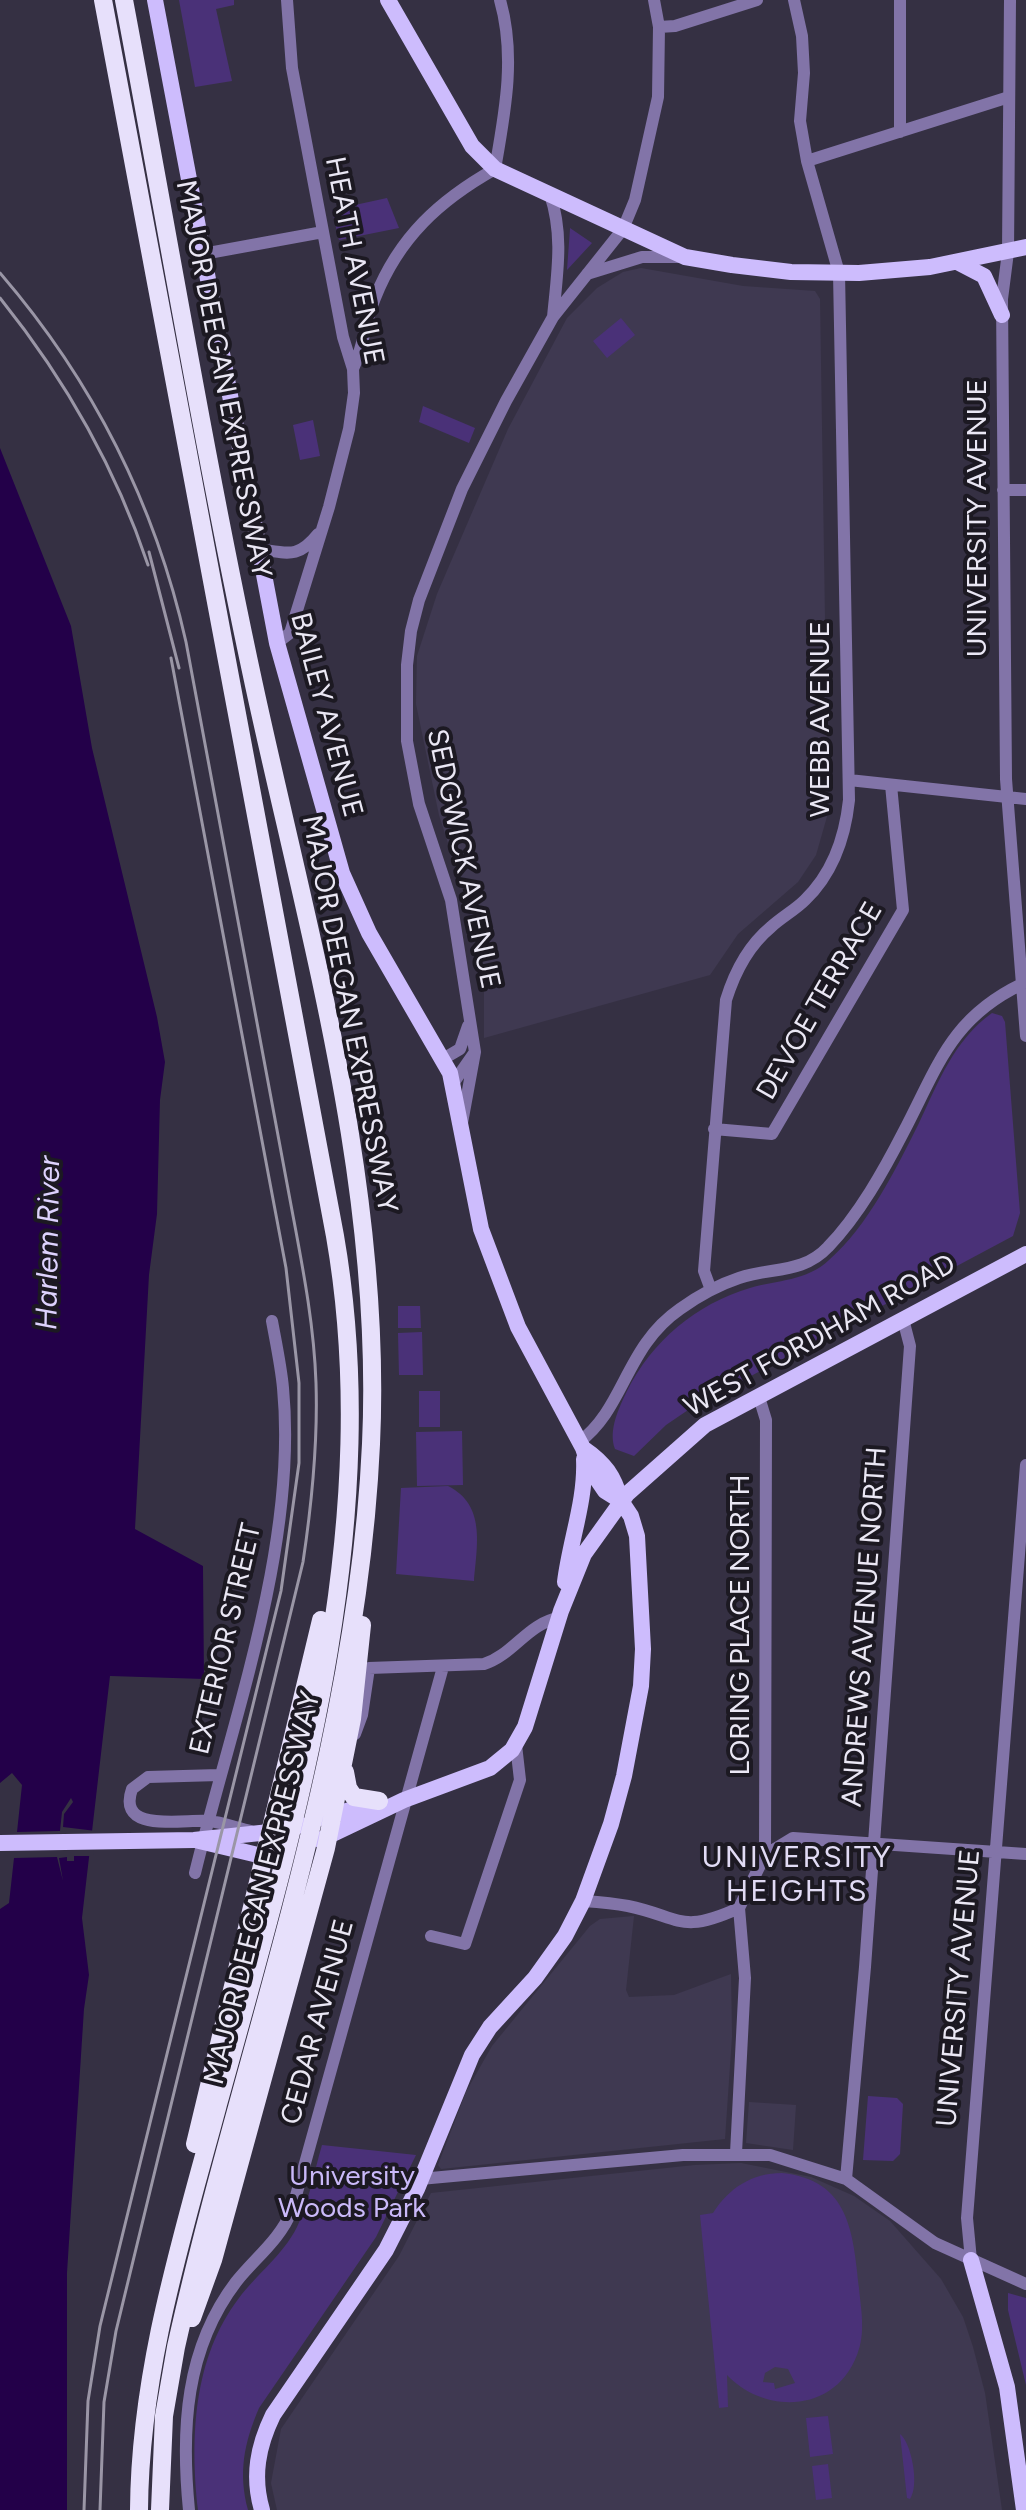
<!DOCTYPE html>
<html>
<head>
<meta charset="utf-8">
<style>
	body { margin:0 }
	canvas { display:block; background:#353043 }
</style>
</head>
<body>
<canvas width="1026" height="2510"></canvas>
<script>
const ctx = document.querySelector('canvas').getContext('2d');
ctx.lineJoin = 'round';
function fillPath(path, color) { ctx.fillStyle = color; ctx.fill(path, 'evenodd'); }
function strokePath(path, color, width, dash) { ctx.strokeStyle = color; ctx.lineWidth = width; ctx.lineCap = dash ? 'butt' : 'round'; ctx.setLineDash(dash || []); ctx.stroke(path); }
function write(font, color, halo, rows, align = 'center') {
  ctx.font = font + ' Figtree,sans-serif'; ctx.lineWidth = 8; ctx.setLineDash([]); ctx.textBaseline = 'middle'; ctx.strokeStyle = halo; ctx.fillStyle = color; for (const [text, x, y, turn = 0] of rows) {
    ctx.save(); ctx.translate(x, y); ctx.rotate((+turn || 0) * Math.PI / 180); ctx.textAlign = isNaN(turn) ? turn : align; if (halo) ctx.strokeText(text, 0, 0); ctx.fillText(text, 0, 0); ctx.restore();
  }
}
fillPath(new Path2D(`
	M641 268 743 286 815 291 820 299 828 813 816 855 798 882 738 934 710 975 484 1038V990L472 918 439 815 416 704 417 656 437 594 508 429 567 318 597 288 623 272Z
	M634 1916 626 1990 629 1997 674 1995 731 1974 732 2036 725 2139 441 2169 438 2165 466 2092 492 2046 590 1926 600 1919Z
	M749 2102 796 2105 793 2150 746 2143Z
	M741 2163 811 2177 854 2196 890 2221 941 2279 963 2317 973 2347 985 2393 1002 2510H277L271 2483 281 2429 399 2256 431 2193 695 2165Z`), '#3f3951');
fillPath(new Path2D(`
	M179 0H234V5L216 9 232 81 195 87Z
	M387 198 399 228 339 240 332 210Z
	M570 228 592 243 567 270 570 229Z
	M621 318 635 335 607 358 593 341Z
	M423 406 475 428 469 443 419 422Z
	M313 420 320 456 300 460 293 425Z
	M992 1013 1002 1016 1005 1022 1020 1213 1013 1236 691 1408 666 1425 634 1456 615 1449C608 1430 619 1408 627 1391 652 1341 696 1304 750 1288 777 1280 807 1281 829 1260 868 1226 896 1169 919 1123 938 1083 954 1040 992 1013Z
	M398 1306H420L421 1328H398Z
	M422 1332 423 1375H399L398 1333Z
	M419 1391H440V1427H419Z
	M462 1431 463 1485 417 1486 416 1432Z
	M448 1486C486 1505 477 1545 474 1581L396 1574 401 1488Z
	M868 2096 897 2098 903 2104 900 2154 893 2161 863 2160Z
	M322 2145 416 2155 376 2237 259 2408C244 2443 238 2473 248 2510H198C190 2438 193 2358 239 2298 257 2274 283 2255 297 2227 309 2202 314 2172 322 2145Z
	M782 2173C850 2180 853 2233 859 2288 861 2310 866 2333 857 2355 835 2413 765 2415 727 2375L728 2407 719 2408 700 2215 713 2213C729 2188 752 2173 782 2173ZM775 2367 788 2369 795 2383 775 2389 774 2383 763 2382 765 2373Z
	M1008 2293 1026 2298V2385L1008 2310Z
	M828 2416 833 2454 810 2457 806 2418Z
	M900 2434C911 2442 920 2485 910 2499L907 2498Z
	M828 2464 832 2498 816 2500 812 2466Z`), '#4a3178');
fillPath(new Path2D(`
	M0 448 71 626 92 748 157 1017 165 1062 160 1100 157 1214 149 1275 135 1529 203 1566 204 1679 110 1676 82 1918 89 1975 84 2009 67 2273V2510H0Z`), '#230049');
fillPath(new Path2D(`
	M12 1773 22 1785 17 1832 60 1831 62 1812 71 1798 73 1802 64 1814 63 1827 96 1831 93 1856H74V1861H67V1857L59 1858 63 1881 57 1857 14 1858 9 1903 0 1909V1783Z`), '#353043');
strokePath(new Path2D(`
	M1010 0 1008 252 1002 299 1006 779 1026 1036
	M659 27 675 26 757 0
	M900 132V0
	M807 161 1009 97
	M550 194C564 236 557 274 553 317
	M203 254 323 232
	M587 274 642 257H680
	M353 369C364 346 365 321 375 298 399 237 440 200 495 169 505 112 516 56 500 0
	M1003 490H1026
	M258 549C288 553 298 559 318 534
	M277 643 290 633 329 507 349 429 354 393 353 369 343 337 292 68 287 0
	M849 780 1026 799
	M443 1059 460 1049 468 1026
	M454 1082 475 1052
	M462 1123 475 1052 451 900 419 804 407 741V665L411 631 419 600 462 489 506 401 553 317 623 229 635 200 658 97 659 27 654 0
	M714 1129 772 1134 903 910 891 785
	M711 1290 704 1271 726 1000C735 971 748 946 771 927 782 917 795 910 805 900 833 873 845 838 849 800L839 273 807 161 800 121 804 73 802 36 794 0
	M759 1397 766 1420 765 1855
	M579 1442C625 1408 625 1347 680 1309 698 1296 718 1285 739 1278 771 1267 803 1274 828 1247 859 1215 884 1170 904 1131 938 1066 951 1018 1022 984
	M355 1734 362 1715 369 1668 484 1664C513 1655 528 1623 559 1618
	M219 1775 148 1777 132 1789C116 1834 184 1819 208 1821 222 1822 237 1828 251 1831
	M195 1873C232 1721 298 1545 283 1388 281 1366 276 1343 272 1321
	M583 1901C598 1902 613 1903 628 1906 681 1917 680 1935 739 1908L765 1855 793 1838 1026 1854
	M431 1936 465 1944 520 1780 516 1745
	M736 2153 745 1978 739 1908
	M420 2179 683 2155H770L846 2179 935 2243 1026 2284
	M846 2179 865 1967 910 1346 903 1319
	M971 2260 967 2218 1026 1465
	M189 2510C181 2430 185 2349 236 2282 255 2258 280 2240 292 2210L443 1667`), '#8274a8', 12);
strokePath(new Path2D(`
	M155 0 277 643 342 873 369 933 450 1073 481 1229 518 1327 583 1448 590 1469 605 1491 621 1501 631 1516 637 1536 643 1649 641 1686 624 1776 611 1824 583 1901 565 1936 535 1978 490 2027 472 2055 417 2189 386 2250 273 2415C258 2446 252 2476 262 2510
	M388 0 472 146 495 169 685 257 732 265 791 272 859 273 930 267 1026 247
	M959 263 984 276 1002 315
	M583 1448C605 1463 614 1476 621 1501
	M565 1582C570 1541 586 1500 584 1459
	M323 1818 377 1802
	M195 1840 258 1855H276
	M320 1840 404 1800 490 1768 512 1750 525 1727 561 1611 584 1554 627 1494 705 1425 1026 1254
	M0 1843 194 1840 279 1831 301 1825
	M971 2260 1007 2387 1024 2510`), '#cdbcfd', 16);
strokePath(new Path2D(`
	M103 0 335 1236C386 1530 295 1826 217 2108 181 2241 140 2371 139 2510
	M124 0C167 228 205 458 254 685 308 934 383 1187 371 1444 357 1754 243 2047 176 2347L164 2416 160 2510
	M345 1772 348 1788 354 1797 379 1801
	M195 2144 321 1620
	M192 2318 213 2260 326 1848 352 1719 362 1625`), '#e7e0fb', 18);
strokePath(new Path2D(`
	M0 273C93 381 155 504 186 642L291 1205C302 1264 314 1323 316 1383 318 1443 312 1502 303 1562L116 2331 104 2402 100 2510
	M0 298C65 379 115 466 148 565
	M149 552 179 668
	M84 2510 88 2401 100 2326 281 1591 299 1463V1383L286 1268 171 658`), '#9a96a6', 3);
write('28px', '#eae7f4', '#1c1922', [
	["HEATH AVENUE",354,261,79],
	["MAJOR DEEGAN EXPRESSWAY",223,379,79],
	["UNIVERSITY AVENUE",978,518,-90],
	["BAILEY AVENUE",326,715,75],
	["WEBB AVENUE",821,719,-90],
	["SEDGWICK AVENUE",463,859,78],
	["DEVOE TERRACE",820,1001,-60],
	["MAJOR DEEGAN EXPRESSWAY",349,1014,79],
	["WEST FORDHAM ROAD",820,1336,-29],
	["LORING PLACE NORTH",741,1625,-90],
	["ANDREWS AVENUE NORTH",865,1627,-86],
	["EXTERIOR STREET",226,1639,-77],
	["MAJOR DEEGAN EXPRESSWAY",263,1888,-76],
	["UNIVERSITY AVENUE",959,1988,-85],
	["CEDAR AVENUE",318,2022,-75]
]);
write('28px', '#cab9f9', '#1c1922', [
	["University",352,2177],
	["Woods Park",352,2209]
]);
write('italic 30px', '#ddd2fd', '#1c1922', [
	["Harlem River",49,1243,-89]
]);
ctx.letterSpacing = '2px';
write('30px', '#e1dbf4', '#1c1922', [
	["UNIVERSITY",797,1858],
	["HEIGHTS",797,1892]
]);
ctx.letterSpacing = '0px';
</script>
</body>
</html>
